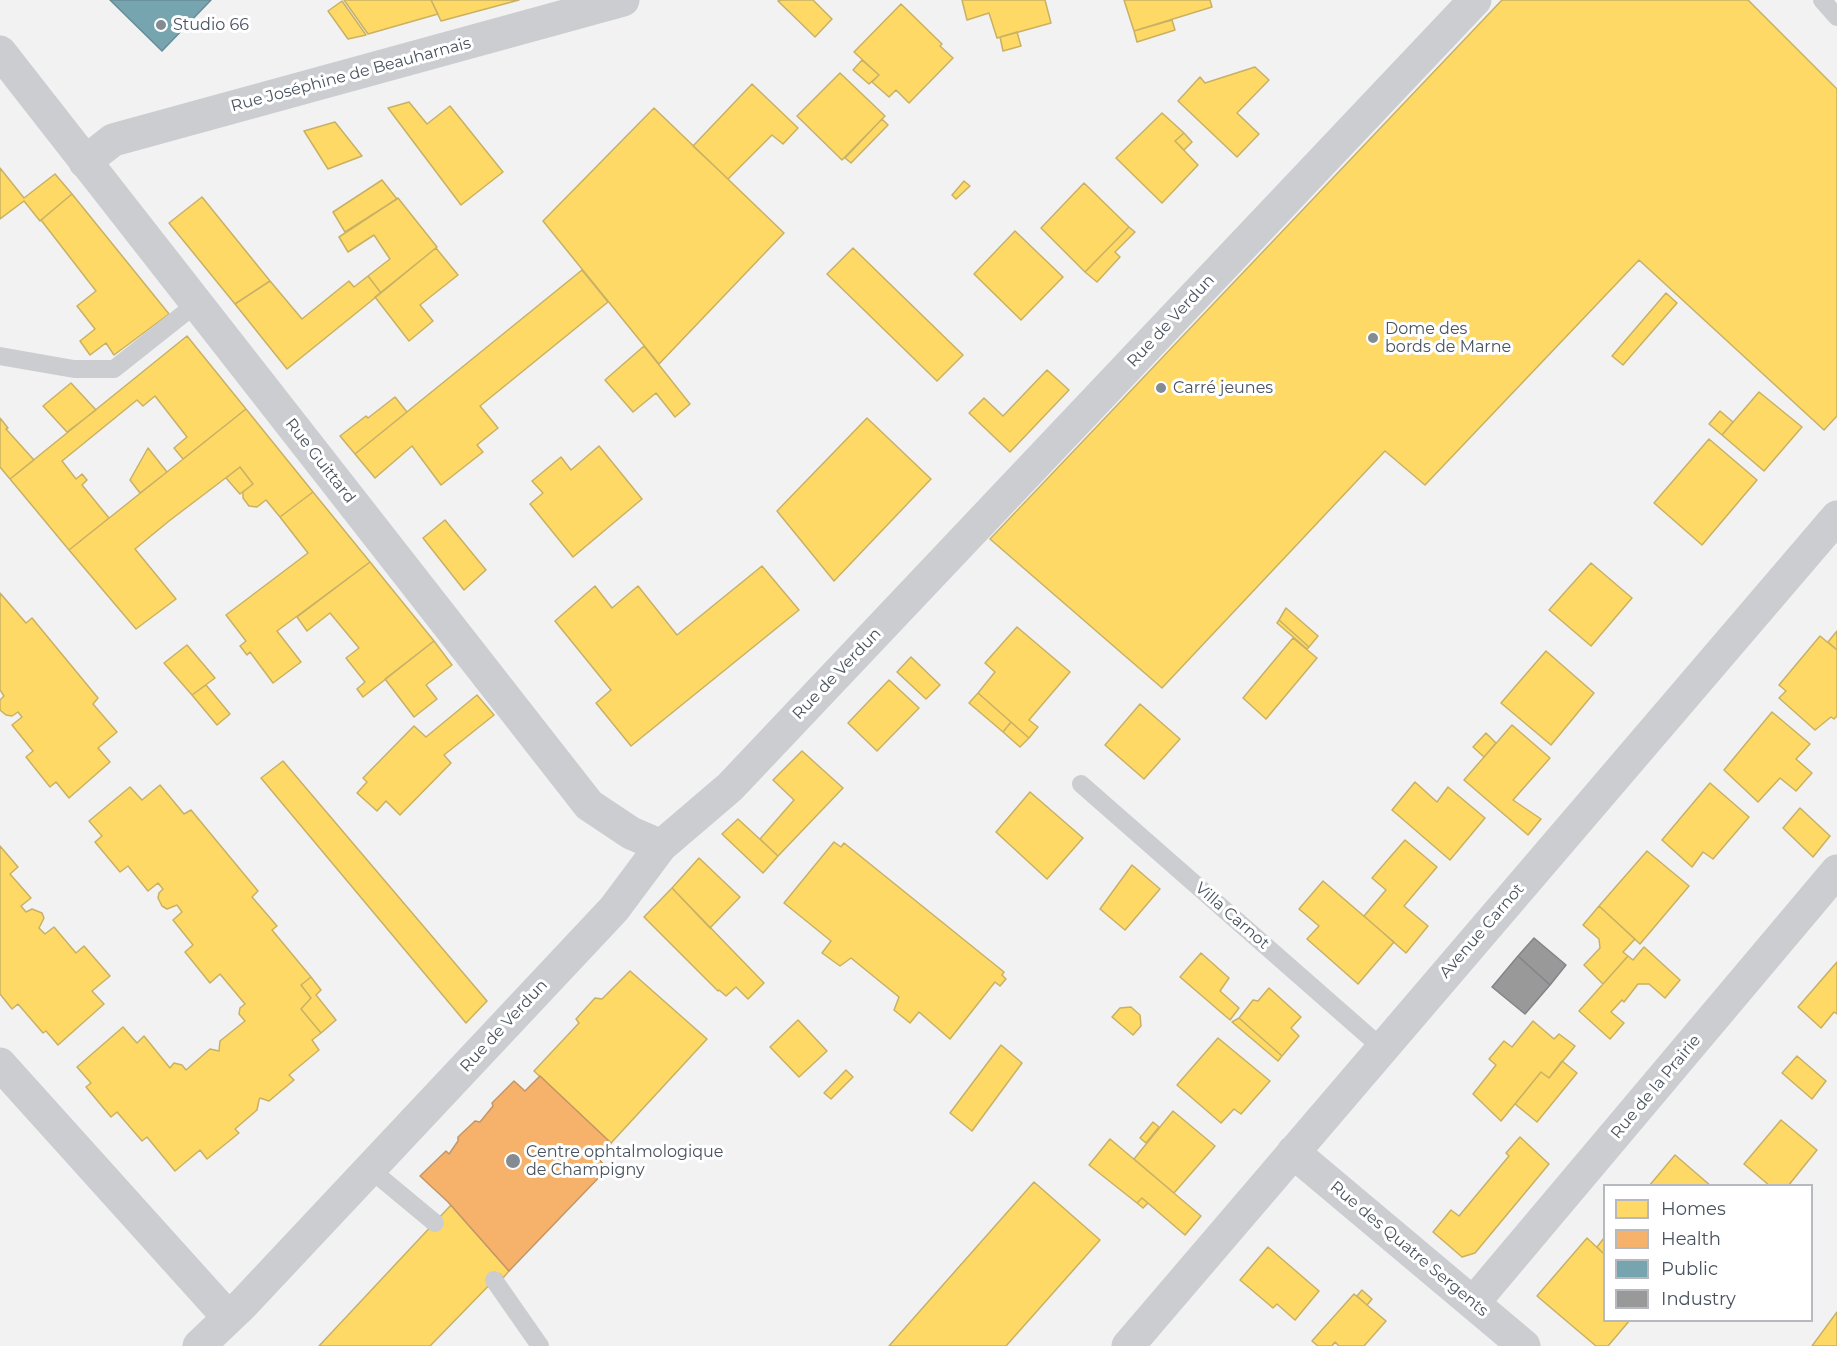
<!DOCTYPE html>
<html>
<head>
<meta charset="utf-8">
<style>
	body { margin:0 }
	#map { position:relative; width:1837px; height:1346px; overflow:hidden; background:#f2f2f2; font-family:Montserrat,sans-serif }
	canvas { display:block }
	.legend { position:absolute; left:1603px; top:1184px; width:210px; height:138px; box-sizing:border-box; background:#fff; border:2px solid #b6babf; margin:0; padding:8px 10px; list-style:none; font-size:18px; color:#48535f }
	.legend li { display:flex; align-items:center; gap:12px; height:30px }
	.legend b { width:30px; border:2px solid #b6babf }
</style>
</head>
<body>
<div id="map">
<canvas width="1837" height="1346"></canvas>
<ul class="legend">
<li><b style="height:16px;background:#ffd966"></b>Homes</li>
<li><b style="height:16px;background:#f6b26b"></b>Health</li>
<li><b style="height:16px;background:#76a5af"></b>Public</li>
<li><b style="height:16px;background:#999"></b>Industry</li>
</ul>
</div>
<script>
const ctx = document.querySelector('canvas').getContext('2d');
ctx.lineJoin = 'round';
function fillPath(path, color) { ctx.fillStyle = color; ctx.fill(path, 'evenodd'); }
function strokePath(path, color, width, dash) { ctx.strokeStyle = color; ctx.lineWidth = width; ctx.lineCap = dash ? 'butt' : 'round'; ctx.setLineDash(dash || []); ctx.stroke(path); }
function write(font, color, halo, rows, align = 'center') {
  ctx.font = font + ' Montserrat,sans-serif'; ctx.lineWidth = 6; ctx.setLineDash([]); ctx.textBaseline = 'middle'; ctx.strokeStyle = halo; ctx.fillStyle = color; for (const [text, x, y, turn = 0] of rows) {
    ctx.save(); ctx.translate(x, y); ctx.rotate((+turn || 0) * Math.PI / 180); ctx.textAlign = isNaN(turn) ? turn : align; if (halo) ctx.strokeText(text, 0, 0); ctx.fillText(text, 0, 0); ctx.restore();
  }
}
const homes = new Path2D(`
	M344 0H431L438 14 368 34Z
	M431 0H519L441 21Z
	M781 0H813L832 19 815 37 778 1Z
	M962 0H1045L1051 23 997 38 989 13 967 20Z
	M1124 0H1210L1212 7 1134 31Z
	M1502 0H1748L1837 89V416L1824 430 1639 260 1425 485 1385 451 1162 688 990 539Z
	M342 1 366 35 348 39 328 11Z
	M901 4 942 44 940 46 953 58 909 103 896 90 889 97 872 82 879 75 854 52Z
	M1172 20 1175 30 1137 42 1134 31Z
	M1017 32 1021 46 1003 51 1000 37Z
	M862 60 879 75 869 84 853 70Z
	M1255 67 1269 80 1237 113 1259 134 1237 157 1178 101 1200 77 1205 83Z
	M840 73 885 116 842 160 797 116Z
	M752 84 798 128 783 144 772 135 728 179 693 146Z
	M409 102 427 124 450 106 503 172 461 205 388 108Z
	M654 108 784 233 659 364 543 221Z
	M1162 113 1184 133 1175 141 1198 165 1162 203 1116 158Z
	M882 119 888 125 851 163 845 158Z
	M335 122 362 156 328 169 304 131Z
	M1184 133 1192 142 1184 150 1175 141Z
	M0 168 24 198 55 174 72 194 40 221 24 201 0 219Z
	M382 180 397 199 345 232 333 212Z
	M964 181 970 186 956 199 952 195Z
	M1084 183 1129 227 1085 272 1041 228Z
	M72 194 169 314 114 355 106 343 90 355 80 341 95 329 77 306 96 291 41 220Z
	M202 197 270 281 235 304 169 223Z
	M398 198 437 247 381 293 368 276 390 259 374 235 348 252 339 237Z
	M1129 227 1135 232 1115 252 1120 257 1097 282 1085 272Z
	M1015 231 1063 277 1021 320 974 274Z
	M436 248 458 275 420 305 433 321 409 341 375 297Z
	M853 248 963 355 937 381 827 274Z
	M582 270 608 302 480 406 498 428 477 445 483 452 441 485 412 446 375 478 355 454Z
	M368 276 381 293 287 369 235 304 270 281 302 319 349 281 354 287Z
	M1666 293 1677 303 1623 365 1612 356Z
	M187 336 246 409 183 459 174 448 187 437 155 396 143 406 137 400 62 461 76 479 82 474 87 480 82 485 109 518 69 550 10 479Z
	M644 346 690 404 675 417 656 393 633 412 605 380Z
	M1047 370 1069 390 1010 452 969 413 984 398 1003 416Z
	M71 383 96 410 67 432 43 406Z
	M1759 392 1802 427 1764 471 1722 435Z
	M395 397 407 412 355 454 340 436 366 416 368 418Z
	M246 409 313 492 280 517 266 500 257 507 249 506 243 498V492L253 484 240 467 169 521 135 549 176 599 136 629 69 550Z
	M1720 411 1733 422 1722 435 1709 424Z
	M0 418 8 428 6 429 34 460 10 479 0 467Z
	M867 418 931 479 834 581 777 511Z
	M1709 439 1757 480 1702 545 1654 503Z
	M599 446 642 499 573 557 530 504 543 493 532 481 561 457 571 470Z
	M148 448 167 472 140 493 130 480Z
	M240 467 253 484 240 494 226 478Z
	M313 492 370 562 277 631 301 662 273 683 250 652 247 655 240 646 246 641 226 615 308 553 280 517Z
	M445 520 486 570 464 590 423 538Z
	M370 562 434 641 363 697 357 689 365 682 346 658 359 648 330 613 307 631 297 617Z
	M1591 563 1632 598 1591 646 1549 610Z
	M762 566 799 610 631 746 596 703 611 690 555 621 595 586 612 608 638 586 677 635Z
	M0 593 26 623 32 618 98 698 93 704 117 732 98 748 110 762 69 798 56 782 50 787 26 757 33 751 12 725 22 717 18 712 12 716 6 715 0 710V700L4 696 0 690Z
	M1286 608 1318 636 1309 647 1279 620Z
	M1279 620 1309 647 1307 649 1277 623Z
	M1017 627 1070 672 1029 720 1038 727 1029 738 978 693 995 672 985 663Z
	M1837 631V650L1828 642Z
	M1820 636 1837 650V716L1834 719 1831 717 1815 730 1779 698 1786 691 1779 685Z
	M1293 638 1317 658 1266 719 1243 698Z
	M434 641 452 665 426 685 437 699 414 717 385 679Z
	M187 645 215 678 192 695 164 663Z
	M1546 651 1594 693 1551 745 1501 703Z
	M911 657 940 685 926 699 897 672Z
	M889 680 919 708 877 751 848 723Z
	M206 685 230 714 217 725 192 695Z
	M978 693 1011 722 1003 732 969 703Z
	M477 695 494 715 444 755 451 763 400 815 386 801 377 811 357 793 367 782 363 778 414 726 426 737Z
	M1140 704 1180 739 1144 779 1105 745Z
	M1772 712 1810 744 1796 759 1812 773 1796 791 1780 778 1758 802 1724 770Z
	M1011 722 1029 738 1020 747 1003 732Z
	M1512 725 1550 758 1513 800 1541 819 1528 835 1464 780Z
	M1486 733 1496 743 1484 757 1473 747Z
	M802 751 843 788 778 856 760 839 794 800 773 780Z
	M283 761 487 1001 466 1023 261 778Z
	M1415 782 1437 802 1448 787 1485 818 1450 860 1392 810Z
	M1710 783 1749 817 1713 859 1703 852 1692 867 1662 840Z
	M160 785 184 814 191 810 258 891 252 897 277 926 272 930 311 977 301 985 311 998 301 1009 321 1033 312 1040 319 1050 289 1075 294 1080 269 1101 260 1098 259 1100 257 1110 235 1129 239 1133 207 1159 200 1150 175 1171 147 1137 142 1141 117 1112 111 1117 86 1087 91 1083 77 1067 123 1027 137 1043 144 1036 170 1068 174 1063 182 1065 186 1070 210 1049 219 1051 220 1041 245 1021 239 1014 240 1008 245 1004 220 974 210 983 185 952 193 945 173 920 182 912 177 905 167 909 162 906 158 898 159 893 163 889 158 883 148 891 128 866 120 872 95 842 102 836 89 821 130 787 142 800Z
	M1030 792 1083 838 1047 879 996 832Z
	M1800 808 1830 836 1813 857 1783 828Z
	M738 819 778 856 763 873 722 834Z
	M1405 840 1437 867 1404 906 1428 926 1406 953 1364 916 1386 890 1372 878Z
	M834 842 841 847 844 843 1004 972 1002 975 1006 979 1000 986 995 982 950 1039 919 1012 910 1023 894 1010 899 997 851 958 840 966 822 953 831 941 784 903Z
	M0 846 18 867 10 874 31 898 21 906 26 912 32 909 42 913 44 918 39 928 45 934 54 927 76 953 84 946 110 976 92 991 104 1004 58 1045 46 1031 43 1033 18 1004 12 1009 0 994Z
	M1647 851 1689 886 1640 944 1599 906Z
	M699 858 740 897 710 928 672 888Z
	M1132 865 1160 889 1125 930 1100 909Z
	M1323 881 1394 942 1358 984 1307 939 1319 926 1299 909Z
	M672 888 764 983 748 999 736 987 726 996 719 990 718 991 644 917Z
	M1599 906 1635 939 1623 952 1628 956 1603 984 1584 965 1600 948 1599 939 1583 925Z
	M1644 947 1680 980 1665 998 1649 984H1638L1624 1002 1622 1000 1611 1012 1624 1023 1610 1039 1579 1011 1628 956 1633 960Z
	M1201 953 1229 978 1220 991 1239 1008 1230 1020 1180 977Z
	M1837 962V1014L1834 1012 1821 1028 1798 1007Z
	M630 971 707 1039 611 1143 534 1071 579 1023 576 1019 595 998 602 999Z
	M311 977 321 990 316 995 336 1020 321 1033 301 1009 311 998 301 985Z
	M1269 988 1301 1017 1291 1028 1299 1036 1282 1056 1239 1018 1253 1000 1258 1001Z
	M1131 1007 1140 1015 1141 1026 1133 1035 1112 1017 1120 1008Z
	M1239 1018 1282 1056 1278 1061 1232 1022Z
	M798 1020 827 1051 799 1077 770 1047Z
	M1533 1021 1554 1039 1559 1034 1575 1046 1549 1078 1541 1072 1501 1121 1473 1094 1496 1065 1489 1059 1504 1041 1512 1047Z
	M1218 1038 1270 1081 1241 1114 1234 1109 1221 1123 1177 1085Z
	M1001 1045 1022 1063 972 1131 950 1113Z
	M1797 1056 1826 1081 1812 1099 1782 1073Z
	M1562 1061 1577 1073 1537 1122 1515 1104 1541 1072 1549 1078Z
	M846 1070 853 1077 831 1099 824 1093Z
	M1173 1111 1215 1146 1174 1193 1134 1159Z
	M1781 1120 1817 1150 1788 1186H1770L1744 1164Z
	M1153 1122 1159 1127 1146 1143 1140 1138Z
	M1520 1137 1549 1164 1475 1253 1462 1257 1433 1232 1451 1210 1459 1216 1509 1156 1506 1153Z
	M1110 1139 1201 1216 1185 1235 1142 1198 1137 1203 1089 1165Z
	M1675 1155 1711 1186H1649Z
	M1034 1182 1100 1240 1006 1346H889Z
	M1142 1198 1148 1203 1143 1208 1137 1203Z
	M451 1205 509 1271 503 1278 500 1274 430 1346H319Z
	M1587 1238 1604 1254V1320H1630L1608 1346H1596L1537 1296Z
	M1604 1238V1254L1597 1247Z
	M1268 1247 1319 1291 1295 1320 1277 1304 1273 1308 1240 1280Z
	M1362 1290 1372 1299 1367 1305 1357 1296Z
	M1354 1294 1386 1321 1364 1346H1339L1335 1342 1332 1346H1318L1312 1341Z
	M1837 1312V1346H1812Z`);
fillPath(homes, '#ffd966');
strokePath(homes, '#c8b164', 1.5);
const health = new Path2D(`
	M540 1076 611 1143 599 1159 607 1169 509 1271 448 1202 420 1176 446 1151 449 1154 458 1141V1137L475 1121 480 1122 493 1106 492 1103 514 1081 525 1091Z`);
fillPath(health, '#f6b26b');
strokePath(health, '#c29667', 1.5);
const public = new Path2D(`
	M110 0H211L162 51Z`);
fillPath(public, '#76a5af');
strokePath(public, '#688c97', 1.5);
const industry = new Path2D(`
	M1534 938 1566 965 1550 985 1518 956Z
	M1518 956 1550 985 1525 1014 1492 987Z`);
fillPath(industry, '#999');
strokePath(industry, '#818488', 1.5);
strokePath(new Path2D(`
	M1822 0 1837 17
	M0 356 74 369H114L196 304
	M1081 784 1382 1048
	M370 1169 435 1223
	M494 1280 540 1346`), '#cbcdd0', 18);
strokePath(new Path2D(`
	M0 52 589 805 631 833 661 846
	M85 162 113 140 623 0
	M0 1064 228 1317
	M1293 1152 1524 1346
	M1474 1302 1837 871
	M199 1346 243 1304 614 909 661 846 730 787 1475 0
	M1128 1346 1837 517`), '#cbcdd0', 33);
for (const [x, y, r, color] of [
	[161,25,6,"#848b92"],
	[1373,338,6,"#848b92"],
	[1161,388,6,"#848b92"],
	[513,1161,8,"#848b92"]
]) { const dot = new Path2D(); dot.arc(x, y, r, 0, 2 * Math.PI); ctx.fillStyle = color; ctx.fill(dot); strokePath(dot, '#fff', 2); }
write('16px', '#48535f', '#fff', [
	["Studio 66",173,25],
	["Dome des",1385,329],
	["bords de Marne",1385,347],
	["Carré jeunes",1173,388],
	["Centre ophtalmologique",526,1152],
	["de Champigny",526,1170]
], 'left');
write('16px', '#48535f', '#fff', [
	["Rue Joséphine de Beauharnais",351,75,-15],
	["Rue de Verdun",1171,321,-47],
	["Rue Guittard",320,461,52],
	["Rue de Verdun",837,674,-46],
	["Villa Carnot",1232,916,41],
	["Avenue Carnot",1482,931,-49],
	["Rue de Verdun",504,1026,-47],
	["Rue de la Prairie",1656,1087,-50],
	["Rue des Quatre Sergents",1409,1249,40]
]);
</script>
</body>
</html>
